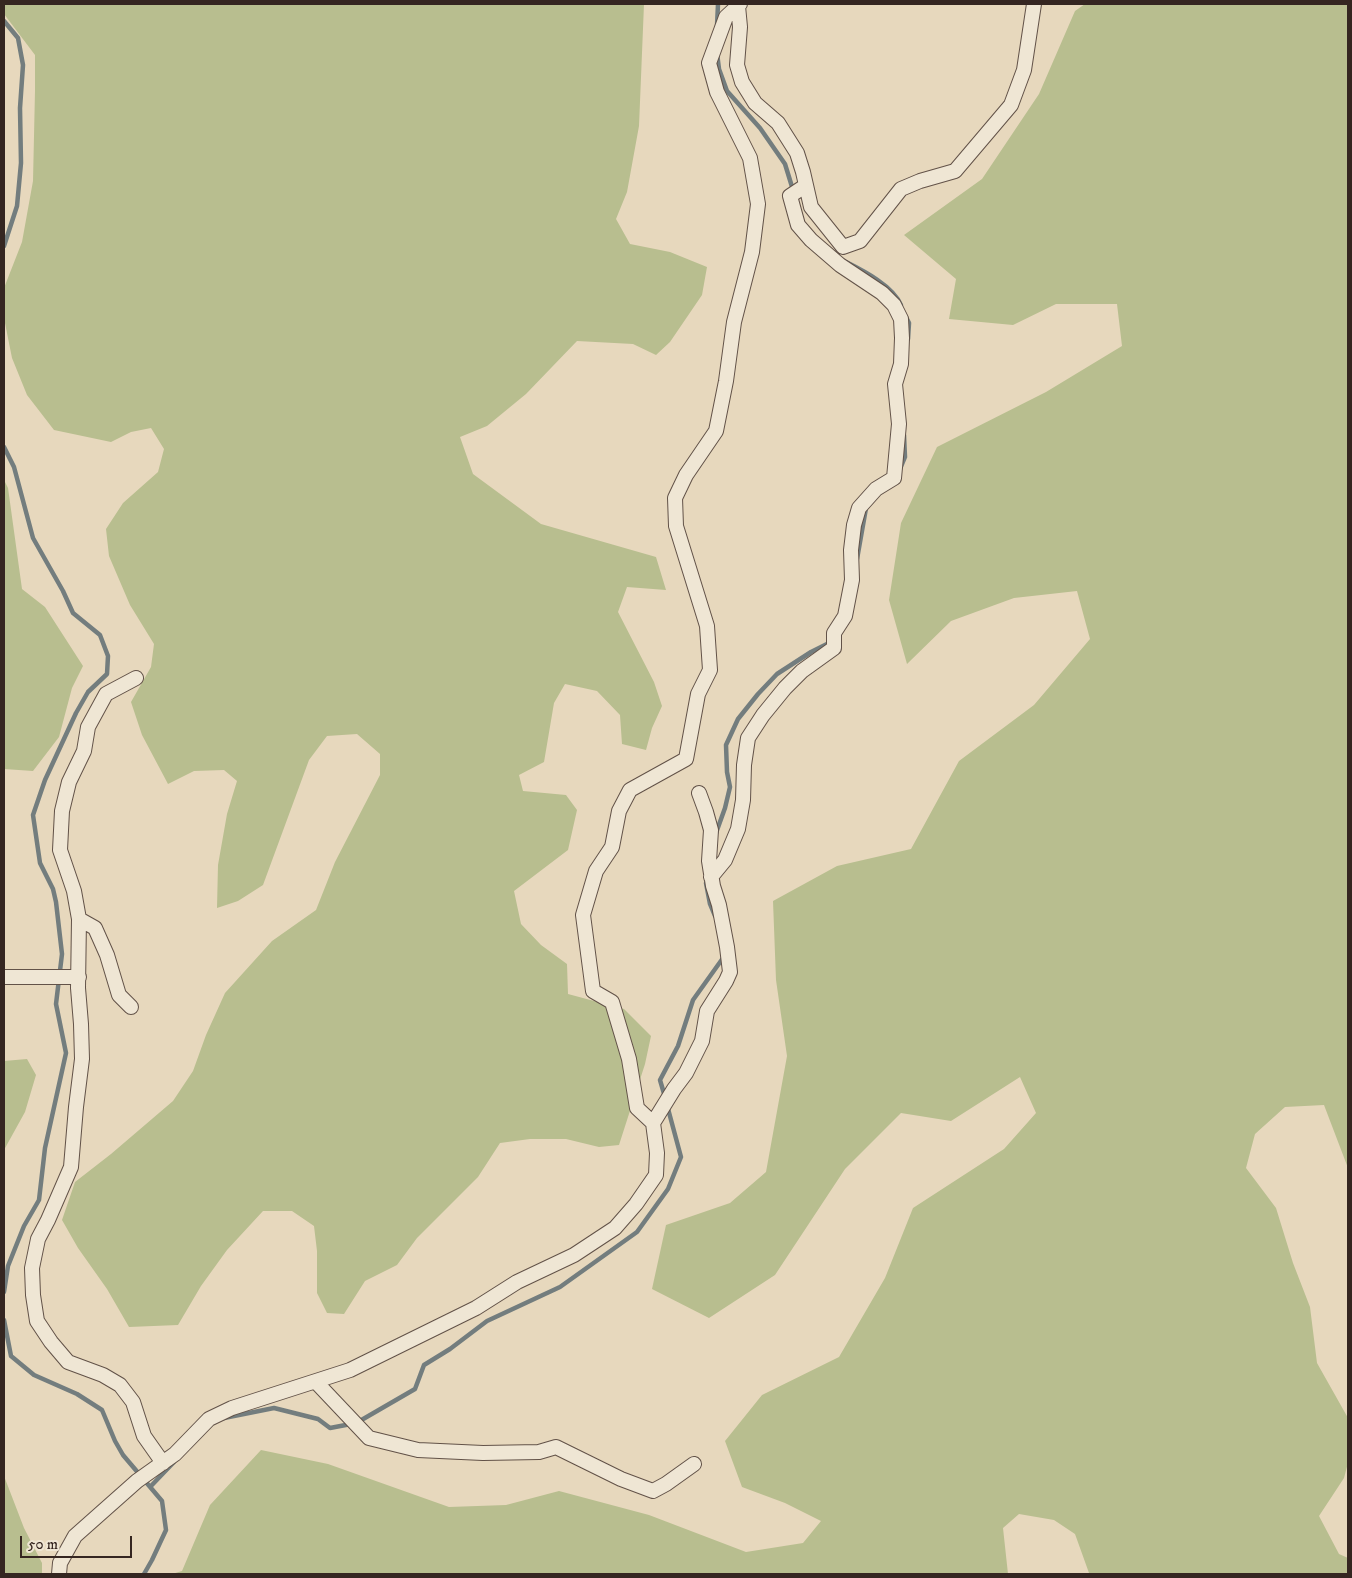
<!DOCTYPE html>
<html>
<head>
<meta charset="utf-8">
<style>
	body { margin:0 }
	#map { position:relative; width:1352px; height:1578px; overflow:hidden; background:#e7d8bd; font-family:"IM FELL DW Pica",serif }
	canvas { display:block }
	.frame { position:absolute; inset:0; border:5px solid #352621; pointer-events:none }
	.scale { position:absolute; left:20px; top:1536px; width:112px; height:22px; box-sizing:border-box; border:2px solid #352621; border-top:0; padding-left:6px; font-size:15px; line-height:18px; white-space:nowrap; color:#352621; -webkit-text-stroke:4px #efe6d4; paint-order:stroke }
</style>
</head>
<body>
<div id="map">
<canvas width="1352" height="1578"></canvas>
<div class="frame"></div>
<div class="scale">50 m</div>
</div>
<script>
const ctx = document.querySelector('canvas').getContext('2d');
ctx.lineJoin = 'round';
function fillPath(path, color) { ctx.fillStyle = color; ctx.fill(path, 'evenodd'); }
function strokePath(path, color, width, dash) { ctx.strokeStyle = color; ctx.lineWidth = width; ctx.lineCap = dash ? 'butt' : 'round'; ctx.setLineDash(dash || []); ctx.stroke(path); }
fillPath(new Path2D(`
	M4 4H644L639 126 627 192 616 219 630 244 670 252 707 267 702 295 670 342 656 355 633 344 577 341 526 394 487 426 460 437 473 474 541 524 656 557 666 590 627 587 618 612 654 682 662 706 652 728 646 750 622 744 620 715 597 691 565 684 554 703 544 762 519 775 523 791 566 795 577 810 568 850 514 891 521 924 541 945 567 964 568 994 624 1009 651 1036 645 1064 619 1145 599 1147 566 1139H530L500 1143 478 1177 417 1238 397 1265 365 1281 344 1314 327 1313 317 1293V1251L314 1226 292 1211H263L227 1250 201 1286 178 1325 129 1327 107 1289 78 1248 62 1220 75 1182 111 1154 173 1101 193 1071 206 1035 225 993 272 941 316 910 335 862 380 775V754L357 734 327 736 309 760 263 885 238 901 217 908 218 865 227 814 237 781 224 770 194 771 168 784 142 735 131 702 151 667 154 644 130 605 109 556 106 529 123 503 158 472 164 449 151 428 131 432 111 442 54 430 27 395 12 358 4 318V288L22 242 33 181 35 91V55L4 14Z
	M1085 4H1348V1168L1324 1105 1285 1107 1255 1134 1246 1168 1276 1208 1293 1263 1310 1307 1317 1363 1348 1418V1463L1344 1478 1319 1516 1339 1554 1348 1558V1574H1091L1089 1573 1075 1534 1054 1520 1019 1514 1003 1528 1008 1574H172L182 1571 210 1505 261 1450 328 1464 449 1507 506 1505 559 1491 649 1515 746 1552 803 1543 821 1521 785 1503 742 1487 725 1441 762 1395 839 1357 885 1278 913 1208 1004 1149 1036 1113 1020 1077 951 1121 901 1113 845 1169 775 1275 709 1318 652 1289 666 1225 730 1203 766 1172 787 1056 776 980 773 901 837 866 911 849 959 761 1034 705 1090 639 1077 591 1014 598 951 621 907 664 889 600 901 523 937 447 1046 392 1122 346 1117 304H1056L1013 325 949 319 956 279 904 235 982 179 1039 94 1075 11Z
	M4 480 8 488 22 589 45 607 83 666 72 688 59 737 33 771 4 769Z
	M27 1059 36 1075 25 1112 4 1150V1061Z
	M4 1476 24 1528 42 1563V1574H4Z`), '#b8be8f');
strokePath(new Path2D(`
	M4 21 18 38 23 65 20 108 21 163 17 206 4 246
	M717 26 718 4
	M717 53 719 69 727 91 760 128 785 164 793 190
	M846 262C864 271 893 286 901 305
	M906 317 909 323 908 339
	M4 447 14 467 33 538 63 591 73 613 100 635 108 656 107 674 88 692 76 713 45 780 33 815 40 863 53 889 56 902 62 954 56 1004 66 1053 45 1148 39 1200 24 1226 8 1266 4 1292
	M900 469 905 457 904 435
	M857 559 866 508
	M716 833 725 808 730 787 727 772 726 745 738 719 758 694 777 674 811 652 831 642
	M706 883 710 904 715 916
	M665 1097 660 1080 678 1046 693 1000 723 958
	M4 1320 11 1356 34 1375 77 1394 102 1410 115 1441 123 1455 162 1501 166 1530 152 1560 144 1574
	M224 1418 274 1408 318 1419 330 1428 351 1424
	M358 1422 415 1389 424 1365 450 1349 487 1321 560 1287 637 1232 668 1189 681 1157 667 1105
	M151 1486 174 1462`), '#737d7e', 4.5);
const minor = new Path2D(`
	M738 6 740 27 737 65 742 82 755 103 778 123 797 153 803 172 811 207 843 247 860 241 901 189 920 181 955 171 1011 105 1024 70 1034 4
	M136 678 106 694 88 727 84 751 69 782 62 811 60 850 74 891 79 919 78 988 81 1024 82 1059 76 1107 71 1167 48 1220 38 1239 32 1268 33 1295 37 1321 51 1342 68 1362 103 1375 120 1385 133 1402 144 1436 163 1463
	M711 877 725 860 738 829 743 800 744 765 748 738 763 715 785 688 802 671 834 648V633L845 616 852 580 851 550 854 525 859 508 876 489 894 478 899 424 895 384 901 364 902 338 901 319 894 305 882 293 840 265 811 240 798 225 790 196 805 186
	M79 919 95 928 107 955 119 995 131 1007
	M4 977H79
	M653 1123 637 1108 629 1059 612 1002 593 991 583 915 596 871 612 847 619 811 630 790 686 759 698 694 710 670 707 626 676 526 675 498 686 475 716 431 726 381 734 322 752 252 758 204 750 158 717 92 709 63 726 17 740 4
	M316 1382 369 1438 418 1450 483 1453 539 1452 556 1447 621 1479 653 1491 666 1484 694 1464
	M59 1574 60 1563 75 1536 137 1481 175 1454 209 1419 232 1408 350 1370 476 1308 517 1282 574 1255 615 1228 636 1204 656 1175 657 1153 653 1123 674 1089 686 1073 702 1041 707 1011 726 981 730 972 727 947 719 905 713 886 709 861 711 830 706 812 699 793`);
strokePath(minor, '#625248', 16);
strokePath(minor, '#efe6d4', 14);
</script>
</body>
</html>
